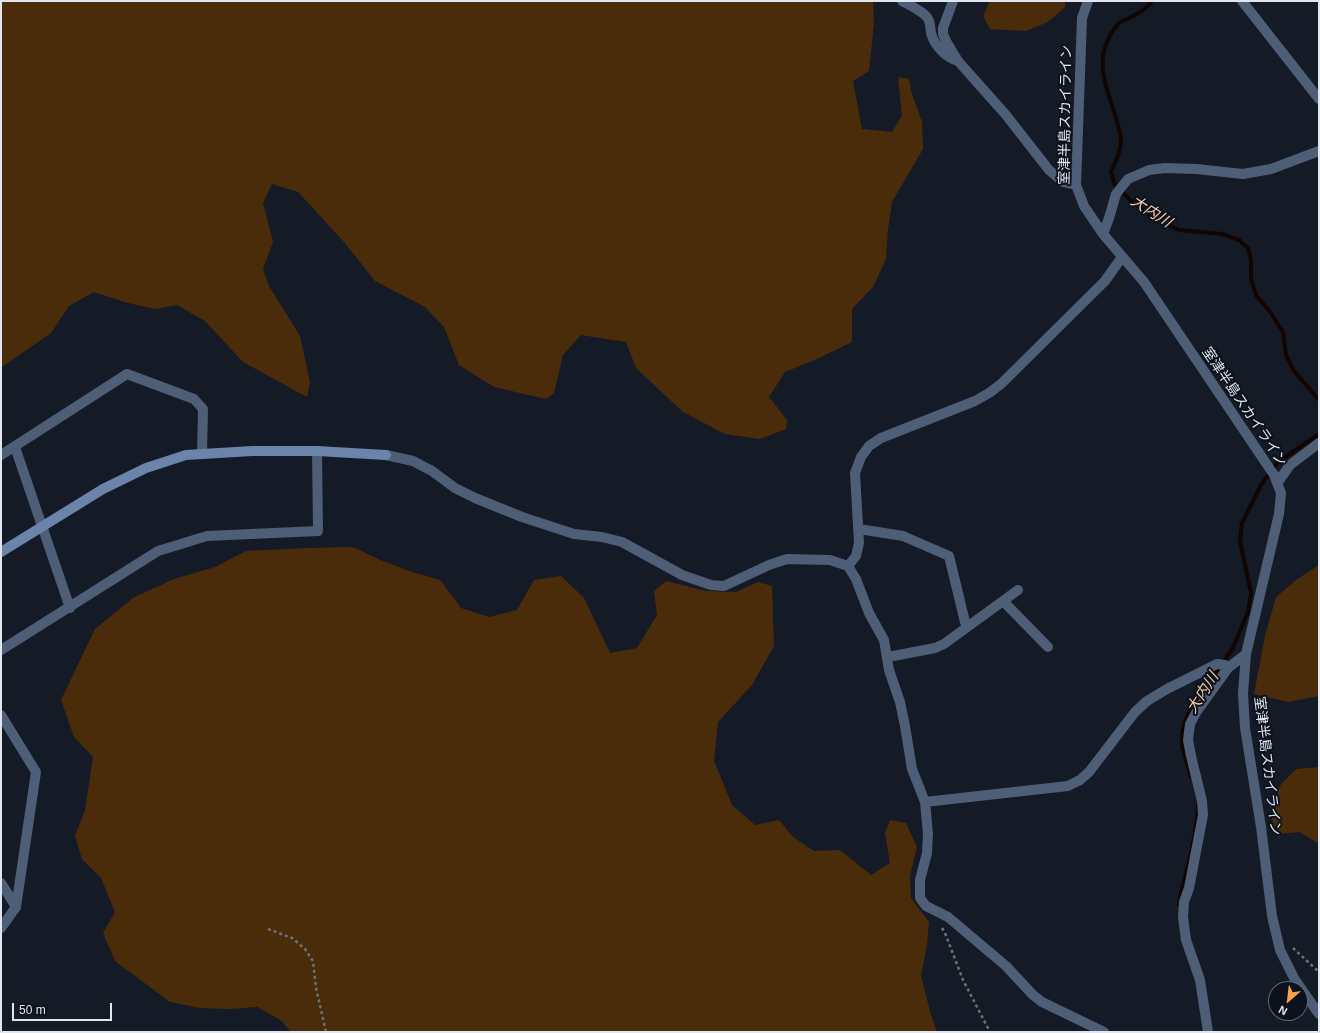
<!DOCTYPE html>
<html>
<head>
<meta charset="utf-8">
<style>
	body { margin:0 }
	#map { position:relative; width:1320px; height:1033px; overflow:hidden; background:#141b26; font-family:Helvetica,sans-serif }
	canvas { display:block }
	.frame { position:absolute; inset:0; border:2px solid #e1e6ee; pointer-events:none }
	.north { position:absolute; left:1268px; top:981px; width:40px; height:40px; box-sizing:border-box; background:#0b121d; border:1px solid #616771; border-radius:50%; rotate:208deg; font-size:11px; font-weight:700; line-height:16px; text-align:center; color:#e1e6ee }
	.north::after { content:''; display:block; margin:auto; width:14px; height:18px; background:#f7a149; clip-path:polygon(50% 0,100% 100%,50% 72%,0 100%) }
	.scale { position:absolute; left:12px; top:1003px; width:100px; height:18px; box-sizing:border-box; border:2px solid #e1e6ee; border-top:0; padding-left:5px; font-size:12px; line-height:14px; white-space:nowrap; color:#e1e6ee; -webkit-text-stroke:3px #0b121d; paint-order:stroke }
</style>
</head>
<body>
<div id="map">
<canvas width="1320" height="1033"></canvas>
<div class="frame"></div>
<div class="north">N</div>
<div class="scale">50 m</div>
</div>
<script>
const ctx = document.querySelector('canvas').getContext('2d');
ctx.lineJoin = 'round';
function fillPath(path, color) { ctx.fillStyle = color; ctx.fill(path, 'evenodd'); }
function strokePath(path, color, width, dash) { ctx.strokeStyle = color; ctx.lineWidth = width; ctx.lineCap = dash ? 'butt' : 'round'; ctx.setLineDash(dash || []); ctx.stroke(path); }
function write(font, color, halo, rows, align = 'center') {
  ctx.font = font + ' Helvetica,"Noto Sans JP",sans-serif'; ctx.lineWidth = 4; ctx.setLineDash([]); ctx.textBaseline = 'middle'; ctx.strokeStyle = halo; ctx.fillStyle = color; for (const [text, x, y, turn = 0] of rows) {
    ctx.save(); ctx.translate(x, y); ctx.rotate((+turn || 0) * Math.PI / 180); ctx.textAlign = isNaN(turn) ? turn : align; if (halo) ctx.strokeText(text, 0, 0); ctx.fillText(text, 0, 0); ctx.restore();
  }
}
fillPath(new Path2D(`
	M1 1H873L874 23 869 71 853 81 862 129 892 132 902 116 898 77 909 79 911 91 922 122 923 149 892 202 888 229 886 259 873 287 852 309V342L819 358 785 372 769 397 787 420 786 429 760 439 725 434 683 412 636 368 626 342 581 335 563 355 554 393 546 399 494 387 459 365 444 327 425 307 375 281 344 242 298 192 272 184 263 203 273 242 263 269 269 286 300 336 310 382 307 397 243 362 205 321 177 305 155 309 128 303 94 292 69 306 51 333 2 367 1 370Z
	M990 1H1065V7L1048 22 1026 31 990 29 983 16Z
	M353 547 378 559 412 572 440 580 461 608 489 617 517 610 534 580 561 576 584 598 610 653 637 648 657 615 654 591 666 581 706 591 736 592 758 582 772 586 774 646 752 685 718 722 714 761 732 805 755 825 779 820 793 837 814 851 840 850 871 875 890 863 885 833 890 820 906 823 917 847 910 876 911 898 929 922 927 945 921 976 931 1015 937 1032H291L282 1021 257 1007 230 1009 200 1008 170 1002 115 961 103 933 115 912 101 878 82 859 75 836 85 810 93 757 74 737 61 700 95 629 133 598 174 579 215 567 246 551 307 548Z
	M1319 565V696L1288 702 1254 694 1265 636 1276 597 1296 580Z
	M1319 767V844L1300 832 1276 834 1271 815 1281 784 1296 769Z`), '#4b2c0a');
strokePath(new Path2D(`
	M1152 1C1146 10 1136 15 1127 19 1125 20 1121 21 1119 23 1113 29 1108 39 1105 47 1095 77 1118 110 1121 140 1121 151 1116 162 1111 172L1114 183 1131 201 1161 222 1179 230 1222 234 1239 240 1248 248 1251 259V279L1256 295 1271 313 1283 332 1286 355 1294 371 1319 400
	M1191 777 1182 746 1183 728 1190 709 1233 648 1248 612 1251 593 1240 541 1242 523 1261 485 1278 462 1319 434
	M1179 904C1180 895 1183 886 1185 877 1191 854 1197 829 1198 805`), '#120400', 4);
strokePath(new Path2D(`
	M942 928 945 933 963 980 990 1032
	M268 929 292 938 305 949 313 961 316 988 326 1032
	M1293 948 1319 972`), '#6c727c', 2.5, [3, 3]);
strokePath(new Path2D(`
	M902 1C910 5 920 10 926 16 931 21 930 27 931 33 934 45 946 58 958 61
	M953 1 943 28V34L946 41 958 61 1006 115 1049 170 1063 182 1076 185
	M1088 1 1082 18 1076 185 1084 206 1103 234 1144 282 1274 475 1281 493 1279 514 1246 654 1243 693 1245 728 1261 827 1272 916 1280 950 1295 980 1319 1014
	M1242 1 1319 99
	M1103 234 1109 218 1116 194 1128 179 1149 170 1165 168 1196 169 1243 174 1271 169 1319 151
	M15 447 70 608
	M1 455 127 374 194 399 203 409 202 454
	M386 455 413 461 432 471 455 488 475 498 522 517 574 534 602 537 622 542 682 575 711 585 724 586 769 565 787 559 830 560 848 566 856 579 869 613 884 640 889 670 900 702 905 726 912 769 925 802 928 834 927 853 920 880V898L926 906 948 917 1006 966 1033 995 1042 1002 1104 1032
	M1278 482 1290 465 1319 443
	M859 529 903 536 949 556 965 622 967 627
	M848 566 856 556 859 543 855 473 861 457 869 446 881 438 975 401 989 393 1001 384 1105 281 1122 257
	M1003 601 1048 647
	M1 650 158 551 207 536 318 531 317 451
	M888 657 935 648 944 644 1018 590
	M1 715 36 772 16 907 1 928
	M925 802 1068 786 1080 780 1089 772 1135 712 1147 701 1167 689 1217 664 1225 665 1228 668
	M1 883 16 907
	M1208 1032 1200 980 1186 940 1183 917 1184 902 1189 888 1203 815 1202 801 1191 756 1188 740 1190 724 1197 711 1228 668 1246 654`), '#4e5e76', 10);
strokePath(new Path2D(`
	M1 552 103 489 146 468 186 455 252 451H317L386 455`), '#6b84aa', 10);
write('14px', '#e1e6ee', '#0b121d', [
	["室津半島スカイライン",1066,115,-89],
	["室津半島スカイライン",1244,407,56],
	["室津半島スカイライン",1267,766,83]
]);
write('italic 15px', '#fbcda3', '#0b121d', [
	["大内川",1151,212,33],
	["大内川",1203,693,-57]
]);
</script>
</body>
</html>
